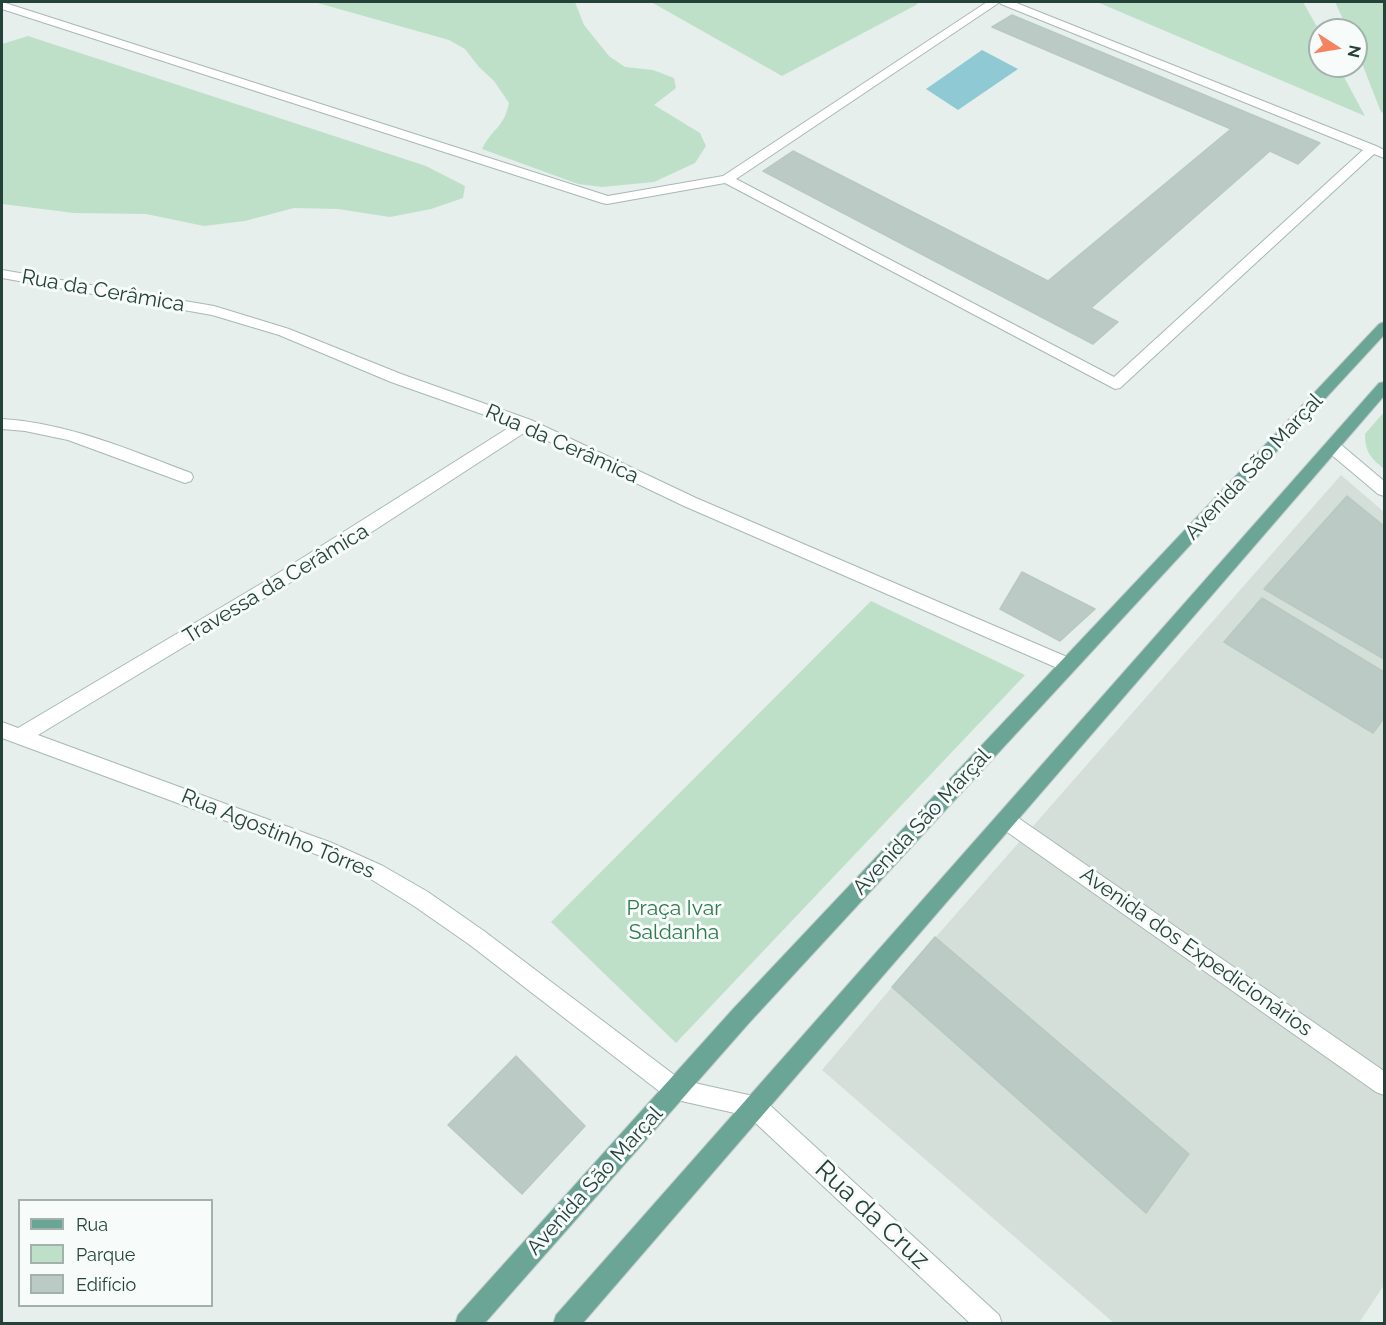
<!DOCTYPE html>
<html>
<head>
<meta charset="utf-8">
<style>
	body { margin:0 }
	#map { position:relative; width:1386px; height:1325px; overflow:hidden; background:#e6efeb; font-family:Raleway,sans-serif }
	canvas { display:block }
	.frame { position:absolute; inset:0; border:3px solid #24423a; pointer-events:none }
	.legend { position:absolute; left:18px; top:1199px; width:195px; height:108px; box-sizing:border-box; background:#f7fbf9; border:2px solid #a3b1ad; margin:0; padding:8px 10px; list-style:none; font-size:18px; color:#24423a }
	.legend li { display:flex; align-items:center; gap:12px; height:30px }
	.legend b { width:30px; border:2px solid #a3b1ad }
	.north { position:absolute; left:1308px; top:18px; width:60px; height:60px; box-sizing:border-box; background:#f7fbf9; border:2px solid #a3b1ad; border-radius:50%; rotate:102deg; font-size:16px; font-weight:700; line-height:24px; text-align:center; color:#24423a }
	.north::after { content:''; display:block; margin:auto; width:21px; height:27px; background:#f4845f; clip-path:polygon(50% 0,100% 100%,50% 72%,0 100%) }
</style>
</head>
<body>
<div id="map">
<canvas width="1386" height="1325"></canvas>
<div class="frame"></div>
<ul class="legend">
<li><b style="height:8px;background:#6aa596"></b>Rua</li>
<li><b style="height:16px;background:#bfe0c8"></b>Parque</li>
<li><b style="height:16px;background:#bbcac4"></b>Edifício</li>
</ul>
<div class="north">N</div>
</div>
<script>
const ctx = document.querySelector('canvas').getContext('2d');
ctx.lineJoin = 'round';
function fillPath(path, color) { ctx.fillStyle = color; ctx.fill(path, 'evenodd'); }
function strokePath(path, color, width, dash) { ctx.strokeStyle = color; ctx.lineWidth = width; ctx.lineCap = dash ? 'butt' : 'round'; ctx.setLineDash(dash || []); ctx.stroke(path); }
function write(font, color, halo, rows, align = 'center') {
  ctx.font = font + ' Raleway,sans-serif'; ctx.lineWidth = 6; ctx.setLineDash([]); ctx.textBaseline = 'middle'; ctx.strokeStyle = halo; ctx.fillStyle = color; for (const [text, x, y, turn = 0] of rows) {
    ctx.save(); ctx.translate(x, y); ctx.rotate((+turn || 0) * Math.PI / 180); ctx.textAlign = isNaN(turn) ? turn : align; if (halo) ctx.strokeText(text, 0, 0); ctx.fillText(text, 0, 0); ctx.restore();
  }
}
fillPath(new Path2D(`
	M1341 475 1384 512V1285L1359 1323H1114L822 1070 892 987Z`), '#d4dfda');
fillPath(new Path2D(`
	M314 2H575L584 25 609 56 625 67 653 70 674 78 676 88 654 105 700 133 706 146 695 163 654 182 602 187 578 184 482 149C493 127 504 128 509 103L494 81 479 67 465 49 449 40Z
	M651 2H914L918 4 782 76Z
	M1097 2H1303L1320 32V66H1338L1365 116Z
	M1335 2H1384V113L1381 112 1356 48V30H1348Z
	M28 36 426 166 465 186 463 198 431 209 390 217 338 209 294 208 245 221 204 226 146 214 74 213 2 204V44Z
	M1384 412V469C1371 458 1365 452 1365 434Z
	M871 601 1025 675 676 1043 551 922Z`), '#bfe0c8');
fillPath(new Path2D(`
	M982 50 1018 69 958 110 926 89Z`), '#8ec9d4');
const building = new Path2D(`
	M1012 15 1320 143 1298 164 1270 151 1091 308 1118 322 1093 344 763 171 793 151 1048 281 1231 129 992 27Z
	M1347 496 1384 526V659L1264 589Z
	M1022 572 1095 609 1060 641 1000 609Z
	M1262 598 1384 672V718L1373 733 1224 642Z
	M935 937 1189 1154 1146 1213 892 987Z
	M516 1056 585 1126 522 1194 448 1125Z`);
fillPath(building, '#bbcac4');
strokePath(building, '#b8c9c2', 1.5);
const minor = new Path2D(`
	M2 2 608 196 723 176 987 2H1014L1376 146 1384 150V158L1374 154 1120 388 1115 389 725 183 607 204 602 203 2 9ZM1000 2 1001 4 1363 150 1114 377 736 179Z
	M2 270 214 306 289 329 401 374 531 420 696 498 1074 660 1077 665 1074 670 1068 672 1062 670 684 506 527 431 344 550 38 735 332 843 383 866 428 892 484 931 681 1080 762 1098 999 1315 1002 1324H971L748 1116 668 1098 470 945 414 906 369 878 318 855 2 738V722L18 728 269 579 513 425 391 382 279 335 212 315 2 278Z
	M2 419C69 423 129 450 191 473L193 477 191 481 185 483 68 440 25 431 2 429Z
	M1333 441 1339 443 1384 481V496L1378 494 1327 451 1325 447 1327 443Z
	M1007 812 1014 815 1384 1071V1095L1376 1092 1000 827 997 821 1000 815Z`);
const major = new Path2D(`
	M1384 322V335L749 1023 484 1324H455L458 1315 733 1009 1379 324Z
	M1384 382V396L582 1324H553L556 1315 1379 383Z`);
strokePath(minor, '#a8b8b2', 2);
strokePath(major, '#c2cac8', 2);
fillPath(minor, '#fff');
fillPath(major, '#6aa596');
write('21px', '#24423a', '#f7fbf9', [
	["Rua da Cerâmica",103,291,10],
	["Rua da Cerâmica",562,444,24],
	["Avenida São Marçal",1254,467,-47],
	["Travessa da Cerâmica",276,584,-31],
	["Avenida São Marçal",922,822,-47],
	["Rua Agostinho Tôrres",278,834,22],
	["Avenida dos Expedicionários",1196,952,35],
	["Avenida São Marçal",595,1181,-48]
]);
write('21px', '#2d7a4b', '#f7fbf9', [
	["Praça Ivar",674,909],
	["Saldanha",674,933]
]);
write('26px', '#24423a', '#f7fbf9', [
	["Rua da Cruz",872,1215,43]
]);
</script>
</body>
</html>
